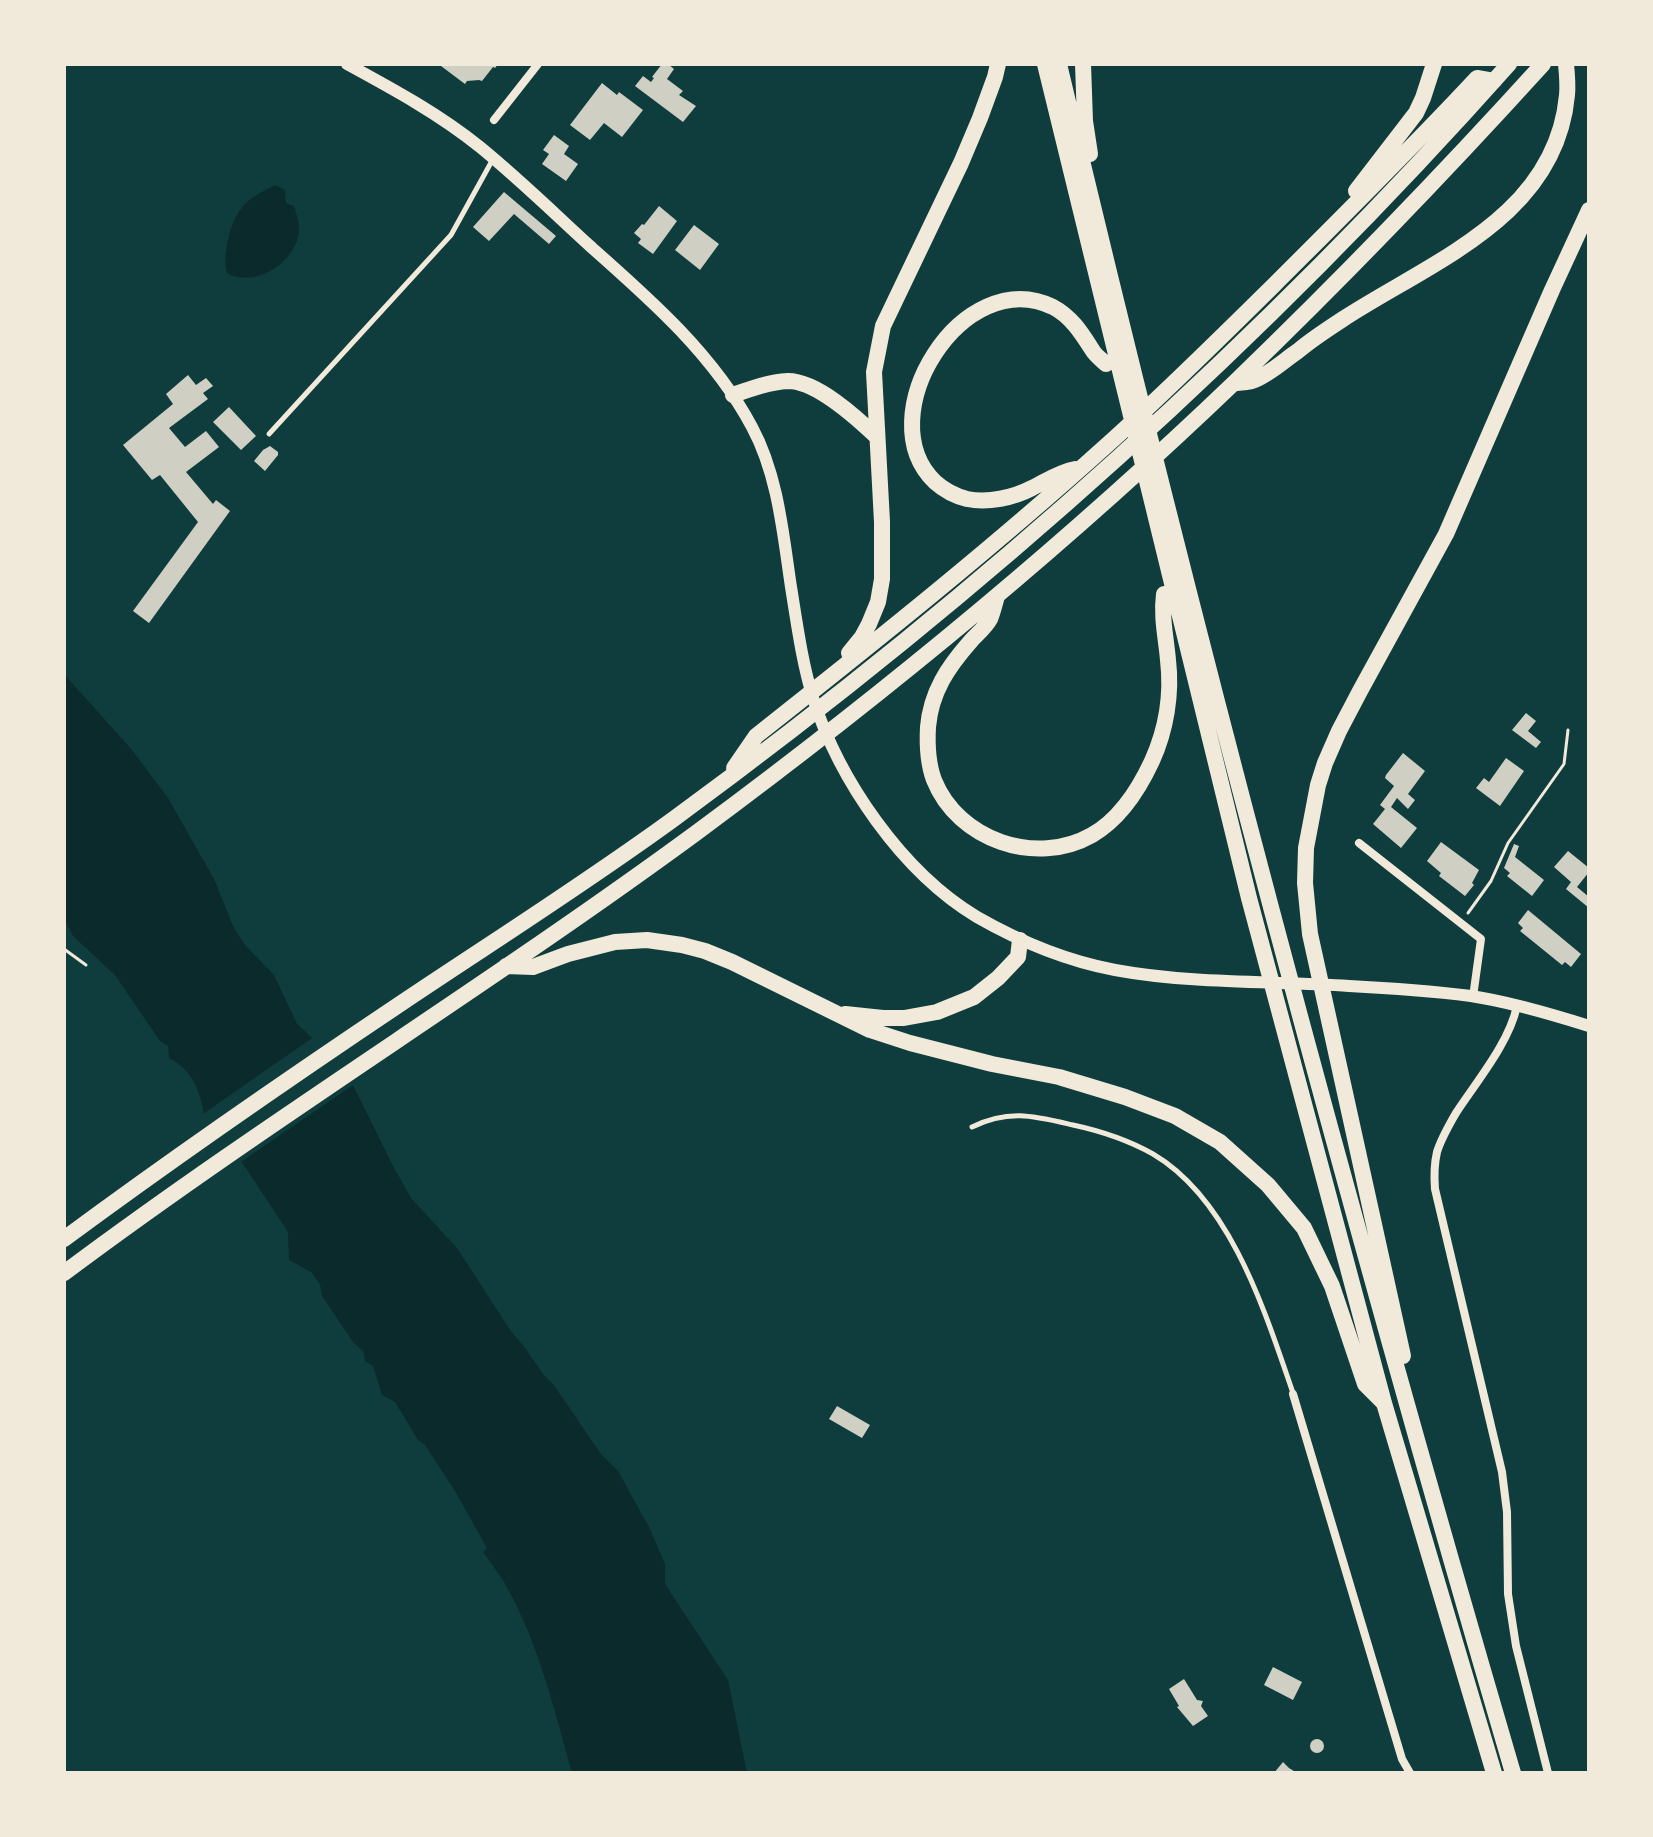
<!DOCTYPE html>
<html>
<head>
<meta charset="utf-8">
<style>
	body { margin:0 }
	#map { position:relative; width:1653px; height:1837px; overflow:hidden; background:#0f3d3e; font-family:"Fira Sans",sans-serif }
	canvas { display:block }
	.frame { position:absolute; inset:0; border:66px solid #f1e9da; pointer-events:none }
</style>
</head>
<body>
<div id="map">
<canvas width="1653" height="1837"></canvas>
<div class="frame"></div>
</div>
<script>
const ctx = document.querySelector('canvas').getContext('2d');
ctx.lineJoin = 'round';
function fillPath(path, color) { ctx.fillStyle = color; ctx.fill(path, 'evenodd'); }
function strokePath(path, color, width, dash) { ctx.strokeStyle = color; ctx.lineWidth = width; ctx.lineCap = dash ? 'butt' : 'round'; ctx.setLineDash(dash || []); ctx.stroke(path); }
fillPath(new Path2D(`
	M275 185 285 190 286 203 294 206C296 214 300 223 299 231 296 263 254 289 227 273 222 252 231 216 247 202 255 195 266 190 275 185Z
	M64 674 132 750 168 798 214 879 233 926 245 945 274 975 297 1024 334 1058 352 1083 393 1166 411 1198 457 1248 510 1330 525 1348 543 1374 553 1384 601 1454 618 1471 650 1529 665 1564V1584L728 1680 747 1773H572C554 1708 538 1641 504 1582 498 1572 490 1562 483 1552L487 1548 455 1491 425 1445 418 1440 395 1402 382 1395 373 1366 365 1361 364 1352 353 1342 322 1296 320 1284 311 1272 289 1260 288 1232 228 1141 206 1129C202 1099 198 1073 169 1058L168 1046 160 1041 115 975 73 936 64 917Z`), '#0a2a2b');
fillPath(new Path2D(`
	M315 1036 342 1061 356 1083 238 1164 225 1144 203 1131 200 1116Z`), '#0f3d3e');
fillPath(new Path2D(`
	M443 64H498L495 68 493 67 482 81 479 80 467 81 465 84 441 66Z
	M662 64H668L674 69 667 79 683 91 679 95 696 106 683 122 635 86 643 76 651 82 654 78 652 77Z
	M602 83 617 95 619 92 643 110 622 137 604 123 590 140 570 125Z
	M554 135 569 146 564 154 578 164 566 181 542 164 549 154 543 150Z
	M504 192 556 236 549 244 514 214 489 241 473 227Z
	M659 206 677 221 653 254 638 243 641 239 634 233 642 224 644 225Z
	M694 225 719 244 700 270 675 250Z
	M188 375 196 385 206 378 213 386 203 393 208 399 169 428 185 447 206 431 219 447 186 472 213 504 216 500 230 511 149 623 133 611 198 522 160 475 152 480 123 445 173 404 166 394Z
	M229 407 256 436 241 450 213 422Z
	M270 446 278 452V455L265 471 254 461 263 450Z
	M1526 713 1536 721 1528 731 1541 742 1536 748 1512 730Z
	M1403 753 1425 771 1408 794 1415 800 1408 809 1397 798 1391 807 1417 828 1401 848 1373 824 1385 809 1380 805 1394 786 1385 778 1386 775Z
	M1506 758 1524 771 1500 806 1476 788 1484 778 1489 782Z
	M1441 842 1479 870 1472 883 1474 885 1465 896 1439 876 1441 873 1427 861Z
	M1514 844 1519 846 1515 857 1544 880 1532 896 1507 876 1510 873 1504 868Z
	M1568 851 1589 868V872L1577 887 1589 897V908L1566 889 1571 882 1554 867Z
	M1528 910 1581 954 1571 967 1565 962 1562 965 1520 931 1523 928 1518 923Z
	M837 1406 870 1425 862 1438 829 1419Z
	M1273 1667 1302 1682 1293 1700 1264 1685Z
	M1184 1679 1197 1700 1203 1701 1201 1706 1208 1716 1193 1726 1177 1707 1179 1706 1169 1689Z
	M1310 1746a7 7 0 1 1 14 0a7 7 0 1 1-14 0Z
	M1283 1762 1289 1768 1297 1773H1274Z`), '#cfcfc3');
strokePath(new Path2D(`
	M1468 913 1491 881 1508 843 1564 764 1568 730
	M64 949 86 965`), '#f1e9da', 3);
strokePath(new Path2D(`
	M269 434 451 235 493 159
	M972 1127C1009 1109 1034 1116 1073 1125 1101 1131 1128 1140 1153 1154 1231 1200 1265 1312 1293 1393`), '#f1e9da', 5);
strokePath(new Path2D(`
	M494 120 538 64
	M1359 843 1481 939 1473 997
	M1517 1006C1509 1043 1477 1081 1456 1113 1449 1125 1441 1139 1437 1152 1434 1165 1434 1176 1435 1189L1502 1472 1507 1512 1508 1594 1516 1646 1548 1773
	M1293 1394 1402 1759 1410 1773`), '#f1e9da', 8);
strokePath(new Path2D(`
	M347 64C393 89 439 114 480 147 518 178 554 213 590 246 650 299 714 355 752 427 778 475 783 534 791 587 797 624 802 662 813 698 839 780 902 872 977 917 1019 941 1067 961 1115 970 1191 984 1272 981 1349 986 1390 988 1431 991 1471 996 1511 1002 1551 1014 1589 1026`), '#f1e9da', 12);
strokePath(new Path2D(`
	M1045 64 1249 898 1384 1403 1494 1773
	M1059 64C1195 638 1347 1207 1513 1773
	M1083 64 1085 121 1090 154
	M1356 191 1416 113 1423 98 1434 64
	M1234 383C1240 383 1246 382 1252 381 1269 375 1283 361 1298 351 1312 339 1328 329 1343 319 1432 261 1556 217 1567 95 1568 85 1567 74 1566 64
	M733 395C750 389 769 382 788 381 817 381 857 418 877 437
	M1075 469C1059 472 1046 481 1032 488 1013 498 988 503 967 499 955 496 944 490 935 482 867 417 963 263 1053 307 1072 317 1082 334 1093 351 1096 356 1102 360 1106 364
	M997 596C995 603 993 612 990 619 986 627 976 635 970 642 948 667 931 692 928 727 927 745 928 764 934 780 958 840 1036 867 1092 835 1120 819 1139 789 1152 761 1166 730 1172 694 1168 660 1166 637 1161 617 1164 594
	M849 653 862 637 869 624 878 602 882 579V522L874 372 883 326 961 163 980 118 995 77 998 64
	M734 768 756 736C875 642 994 547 1107 445 1164 394 1218 340 1273 286 1342 217 1411 149 1477 78L1494 81
	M506 966 533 967 568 954 615 942 647 940 682 945 705 951 732 962 870 1030 910 1043 992 1064 1059 1077 1125 1097 1175 1116 1220 1142 1268 1185 1304 1228 1332 1286 1365 1384 1383 1402
	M845 1014 883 1018H904L937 1012 974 997 998 978 1018 957 1020 940
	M64 1239C175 1157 288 1079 403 1002 494 941 586 883 675 818 978 596 1260 344 1509 64
	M64 1273C270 1119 489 985 696 833 884 694 1066 544 1235 382 1341 280 1444 173 1543 64
	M1403 1356 1310 934 1305 883 1306 848 1318 785 1325 763 1339 731 1360 691 1446 534 1552 290 1589 210`), '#f1e9da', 16);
</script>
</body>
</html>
